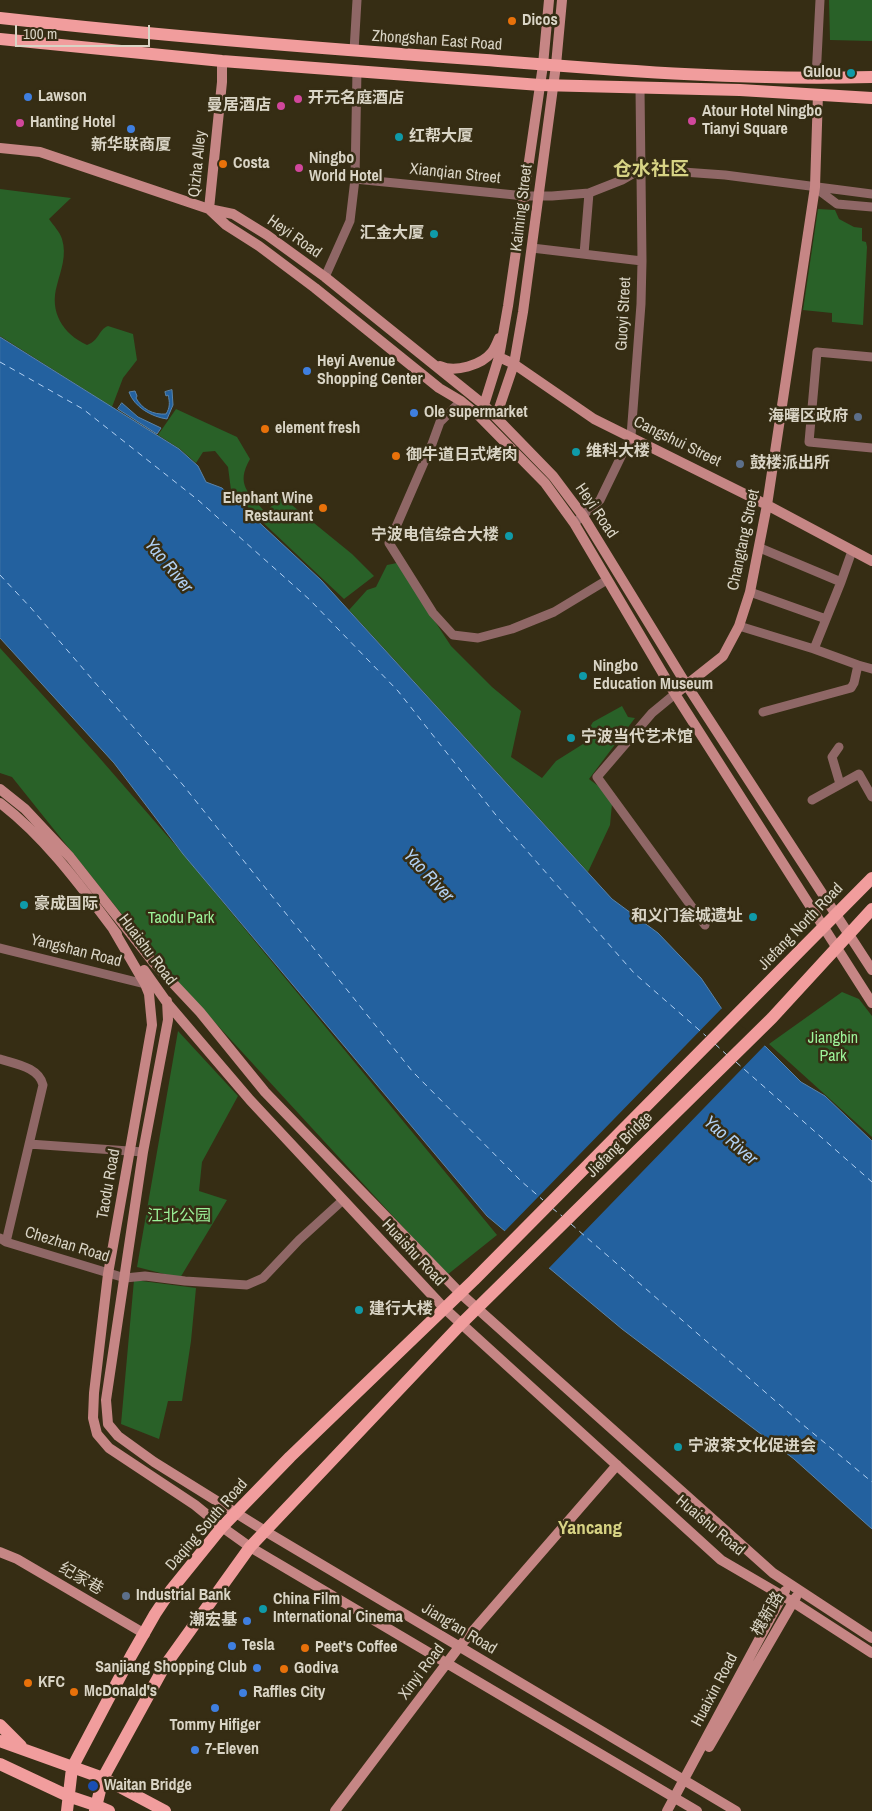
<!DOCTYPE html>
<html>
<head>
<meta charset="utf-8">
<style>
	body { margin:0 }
	#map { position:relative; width:872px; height:1811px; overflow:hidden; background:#362d14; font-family:"Archivo Narrow",sans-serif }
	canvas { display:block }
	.scale { position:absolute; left:15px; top:25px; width:135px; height:22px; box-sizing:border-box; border:2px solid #d9d4c5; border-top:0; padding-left:6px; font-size:15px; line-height:18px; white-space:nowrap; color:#d9d4c5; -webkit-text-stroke:4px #362d14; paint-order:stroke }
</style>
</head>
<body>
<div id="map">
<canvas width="872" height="1811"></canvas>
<div class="scale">100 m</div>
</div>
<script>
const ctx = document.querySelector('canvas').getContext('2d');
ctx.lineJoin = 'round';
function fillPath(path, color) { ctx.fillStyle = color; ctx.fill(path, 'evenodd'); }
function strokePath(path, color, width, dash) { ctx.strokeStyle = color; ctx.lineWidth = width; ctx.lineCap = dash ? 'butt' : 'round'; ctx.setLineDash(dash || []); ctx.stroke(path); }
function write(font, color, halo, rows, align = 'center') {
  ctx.font = font + ' "Archivo Narrow","Noto Sans SC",sans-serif'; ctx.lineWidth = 5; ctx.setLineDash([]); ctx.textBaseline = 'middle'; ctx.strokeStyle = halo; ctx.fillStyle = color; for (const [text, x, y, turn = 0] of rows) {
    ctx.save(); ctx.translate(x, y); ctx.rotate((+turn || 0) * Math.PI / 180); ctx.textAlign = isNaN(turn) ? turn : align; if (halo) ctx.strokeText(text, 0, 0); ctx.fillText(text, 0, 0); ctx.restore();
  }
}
fillPath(new Path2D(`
	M829 0H872V41L830 40Z
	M0 189 71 198 49 219C53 225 60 232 62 239 67 255 61 270 57 285 49 312 63 334 87 345 100 340 98 330 108 326L133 334 137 360 123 378 112 407 0 336Z
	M818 209 835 210 839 219 854 227 862 228V241L866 242 867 247 863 325 832 322V313L803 310Z
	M176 409 237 437 250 459C235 485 249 493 265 512L282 497 352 554 374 576 344 599 256 516 231 490 228 467 215 451 203 452 196 463 180 449 158 435Z
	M397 563 451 646 492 687 521 711 511 757 542 778 556 761 591 739 587 732 593 722 622 706 628 717 635 718 589 779 605 791 612 804 610 825 588 872 349 610 367 590 376 587 387 565Z
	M0 648 97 755 183 854 497 1235 447 1275 186 991 148 947 12 777 0 773Z
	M842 992 859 999 872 1016V1137L769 1044Z
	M178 1031 238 1096 202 1162 199 1191 227 1200 180 1278 137 1267Z
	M134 1280 196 1288 191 1341 182 1401H168L159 1439 121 1424Z`), '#296128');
const water = new Path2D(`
	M0 337 179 449 198 466 206 482 222 488 321 580 612 899 658 933 701 978 730 1021 766 1047 801 1082 825 1096 872 1141V1529L794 1459 622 1329 487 1216 183 854 114 763 0 638Z
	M172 390 173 405 167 419C152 417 134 407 129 392L135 391 137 396 136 398C142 409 153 415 166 414 170 408 170 402 168 395L166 396 165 392Z
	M122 403 138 417 161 428 157 434 118 409Z`);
fillPath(water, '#23619f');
strokePath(water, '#5a84aa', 1);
fillPath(new Path2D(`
	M723 1007 732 1019 766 1044 547 1270 503 1233Z`), '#362d14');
strokePath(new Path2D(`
	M0 362 83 409 198 500 310 600 398 691 499 819 634 973 706 1036
	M0 575 31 608 183 785 412 1071 521 1181 543 1200
	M715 1044 727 1055
	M736 1062 872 1182
	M552 1208 562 1216
	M571 1224 802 1424 872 1482`), '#b1d0f3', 1, [6, 5]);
strokePath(new Path2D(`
	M354 51 357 0
	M816 78 820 0
	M355 179 525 196H552L589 193 622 180 641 169 725 175 872 194
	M817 189 837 204 872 207
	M532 248 642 261
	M584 254 589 193
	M325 277 350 221 355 179 357 70
	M872 357 817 352 809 442 872 448
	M461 401 440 422 432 444 389 543 433 613 453 635 478 638 512 629 554 612 607 580
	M578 520 600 500 631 436 641 304 642 261 640 88
	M760 548 841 582
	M750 592 826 619
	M739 626 814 649 858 665
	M814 649 841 582 852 551
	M675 694 652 713 597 777 705 925
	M763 712 851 688 854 683 858 665 872 669
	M839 747 832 757 840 784
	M812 800 859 774 872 797
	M0 948 145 984
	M0 1059C15 1064 39 1067 43 1085L6 1242
	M29 1144 143 1152
	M0 1238 6 1242 125 1278 145 1276 185 1281 247 1285 263 1278 299 1240 343 1200`), '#8f6766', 9);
strokePath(new Path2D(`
	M222 61V82L209 209 233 214 267 235 325 277 484 405 553 476 583 516 686 684 872 970
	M0 148 40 152 209 209 226 225 259 246 315 288 439 388 461 401 479 416 545 483 574 523 675 694 872 1003
	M499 357 514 364 594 419 767 505 872 561
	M440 366C455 373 482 365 492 352 495 348 497 343 499 338
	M484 405 499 357 508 306 543 65 549 0
	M496 417 514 364 523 312 556 65 562 0
	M675 694 723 656 739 626 750 592 767 505 815 187 818 94
	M0 789 25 809 70 857 153 962 200 1012 265 1092 460 1293 773 1573 872 1638
	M0 803C46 838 82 888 117 934
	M113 929 145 984 149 994 152 1025 108 1274 94 1393 93 1418 97 1434 109 1448 195 1505 222 1527 250 1547 697 1811
	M144 970 168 1004 250 1100 444 1308 721 1560 793 1602 872 1653
	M167 1001 168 1020 143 1152 106 1400 108 1424 118 1436 154 1462 265 1531 736 1811
	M0 1552 17 1559 145 1634
	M709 1747 796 1597
	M335 1811 459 1647 617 1465
	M667 1811 785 1591`), '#c68685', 10);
strokePath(new Path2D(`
	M0 18C162 36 324 49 486 60 614 70 743 81 872 77
	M0 39 222 61 540 85 740 90 872 98
	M0 1725 21 1746
	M0 1741 103 1778 165 1811
	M0 1764 68 1796 95 1805 109 1811
	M67 1811 72 1768 131 1656 155 1614 171 1590 222 1527 290 1457 474 1280 872 878
	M95 1811 103 1778 164 1667 250 1547 462 1323 772 1018 872 909`), '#f19d9d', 12);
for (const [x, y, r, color] of [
	[512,21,5,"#e8710a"],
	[851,73,5,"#0f9aa8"],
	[28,97,5,"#3f7fe0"],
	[298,99,5,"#d1479c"],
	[281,106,5,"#d1479c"],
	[692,121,5,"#d1479c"],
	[20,123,5,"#d1479c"],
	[131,129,5,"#3f7fe0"],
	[399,137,5,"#0f9aa8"],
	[223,164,5,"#e8710a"],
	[299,168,5,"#d1479c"],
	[434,234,5,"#0f9aa8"],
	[307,371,5,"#3f7fe0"],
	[414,413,5,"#3f7fe0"],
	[858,417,5,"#5c6f8a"],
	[265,429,5,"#e8710a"],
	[576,452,5,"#0f9aa8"],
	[396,456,5,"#e8710a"],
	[740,464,5,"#5c6f8a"],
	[323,508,5,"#e8710a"],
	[509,536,5,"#0f9aa8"],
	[583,676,5,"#0f9aa8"],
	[571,738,5,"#0f9aa8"],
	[24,905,5,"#0f9aa8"],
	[753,917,5,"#0f9aa8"],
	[359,1310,5,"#0f9aa8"],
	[678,1447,5,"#0f9aa8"],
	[126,1596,5,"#5c6f8a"],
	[263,1609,5,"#0f9aa8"],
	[247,1621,5,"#3f7fe0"],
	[232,1646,5,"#3f7fe0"],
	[305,1648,5,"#e8710a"],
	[257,1668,5,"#3f7fe0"],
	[284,1669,5,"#e8710a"],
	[28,1683,5,"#e8710a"],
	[74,1692,5,"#e8710a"],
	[243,1693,5,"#3f7fe0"],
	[215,1708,5,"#3f7fe0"],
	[195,1750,5,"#3f7fe0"],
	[93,1786,6,"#1a4fb4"]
]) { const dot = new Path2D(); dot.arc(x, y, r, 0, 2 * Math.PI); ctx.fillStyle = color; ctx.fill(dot); strokePath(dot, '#362d14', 2); }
write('bold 16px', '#d9d4c5', '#362d14', [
	["Dicos",522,21],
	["Gulou",841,73,"right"],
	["Lawson",38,97],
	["开元名庭酒店",308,99],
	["曼居酒店",271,106,"right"],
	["Atour Hotel Ningbo",702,112],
	["Tianyi Square",702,130],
	["Hanting Hotel",30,123],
	["红帮大厦",409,137],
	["新华联商厦",131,146,"center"],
	["Ningbo",309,159],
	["World Hotel",309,177],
	["Costa",233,164],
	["汇金大厦",424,234,"right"],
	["Heyi Avenue",317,362],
	["Shopping Center",317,380],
	["Ole supermarket",424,413],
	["海曙区政府",848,417,"right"],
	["element fresh",275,429],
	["维科大楼",586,452],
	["御牛道日式烤肉",406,456],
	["鼓楼派出所",750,464],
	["Elephant Wine",313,499,"right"],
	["Restaurant",313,517,"right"],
	["宁波电信综合大楼",499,536,"right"],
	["Ningbo",593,667],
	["Education Museum",593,685],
	["宁波当代艺术馆",581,738],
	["豪成国际",34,905],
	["和义门瓮城遗址",743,917,"right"],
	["建行大楼",369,1310],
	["宁波茶文化促进会",688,1447],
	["Industrial Bank",136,1596],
	["China Film",273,1600],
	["International Cinema",273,1618],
	["潮宏基",237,1621,"right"],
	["Tesla",242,1646],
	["Peet's Coffee",315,1648],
	["Sanjiang Shopping Club",247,1668,"right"],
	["Godiva",294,1669],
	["KFC",38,1683],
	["McDonald's",84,1692],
	["Raffles City",253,1693],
	["Tommy Hifiger",215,1726,"center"],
	["7-Eleven",205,1750],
	["Waitan Bridge",104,1786]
], 'left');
write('16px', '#d9d4c5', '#362d14', [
	["Zhongshan East Road",437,41,4],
	["Qizha Alley",198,164,-84],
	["Xianqian Street",455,174,6],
	["Kaiming Street",522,208,-83],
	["Heyi Road",294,237,35],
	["Guoyi Street",624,314,-87],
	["Cangshui Street",677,442,26],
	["Heyi Road",596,511,56],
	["Changtang Street",744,540,-78],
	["Jiefang North Road",801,927,-46],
	["Huaishu Road",147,950,53],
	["Yangshan Road",76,951,14],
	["Jiefang Bridge",620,1145,-45],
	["Taodu Road",109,1184,-80],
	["Chezhan Road",67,1245,17],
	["Huaishu Road",413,1253,47],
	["Daqing South Road",207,1525,-49],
	["Huaishu Road",710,1526,40],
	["纪家巷",81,1579,30],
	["槐新路",768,1614,-60],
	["Jiang'an Road",459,1629,31],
	["Xinyi Road",422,1672,-53],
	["Huaixin Road",715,1690,-62]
]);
write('16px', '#9df399', '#362d14', [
	["Taodu Park",181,919],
	["Jiangbin",833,1039],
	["Park",833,1057],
	["江北公园",179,1217]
]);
write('italic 18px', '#b1d0f3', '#362d14', [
	["Yao River",168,566,50],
	["Yao River",428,876,47],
	["Yao River",730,1141,41]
]);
write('bold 19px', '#d7d384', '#362d14', [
	["仓水社区",651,170],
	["Yancang",590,1529]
]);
</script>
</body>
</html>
